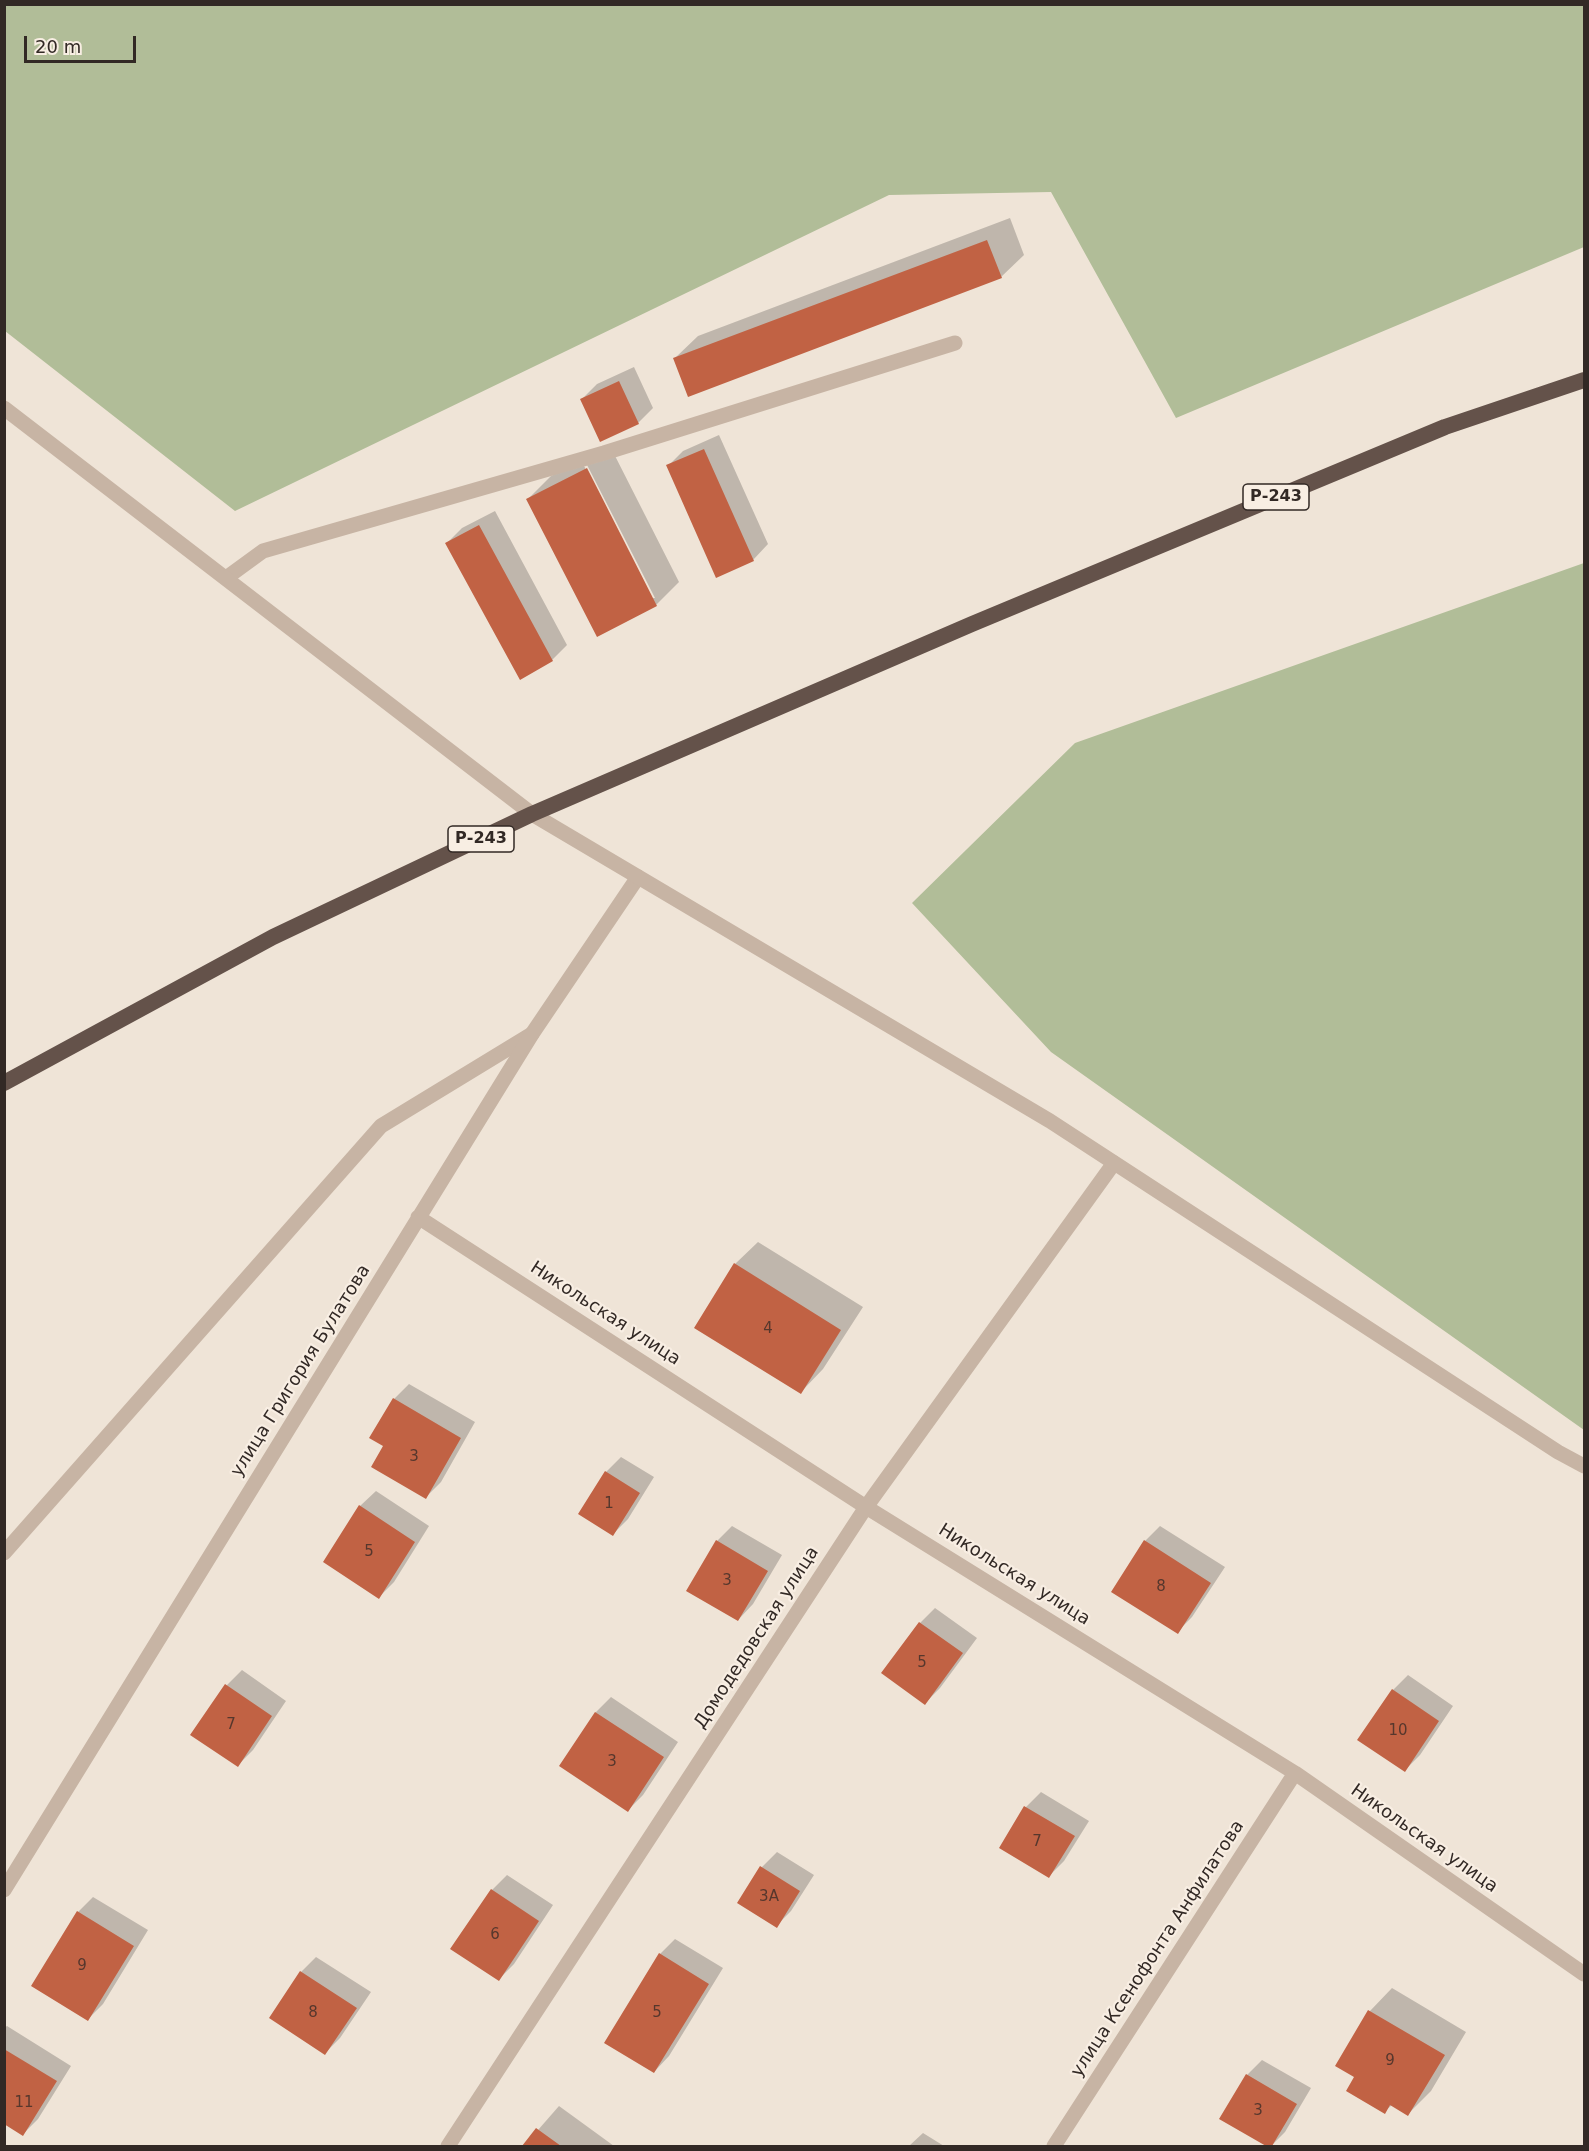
<!DOCTYPE html>
<html>
<head>
<meta charset="utf-8">
<style>
	body { margin:0 }
	#map { position:relative; width:1589px; height:2151px; overflow:hidden; background:#efe4d7; font-family:"DejaVu Sans",sans-serif }
	canvas { display:block }
	.frame { position:absolute; inset:0; border:6px solid #322925; pointer-events:none }
	.scale { position:absolute; left:24px; top:36px; width:112px; height:27px; box-sizing:border-box; border:3px solid #322925; border-top:0; padding-left:8px; font-size:18px; line-height:21px; white-space:nowrap; color:#322925; -webkit-text-stroke:4px #f8eee3; paint-order:stroke }
</style>
</head>
<body>
<div id="map">
<canvas width="1589" height="2151"></canvas>
<div class="frame"></div>
<div class="scale">20 m</div>
</div>
<script>
const ctx = document.querySelector('canvas').getContext('2d');
ctx.lineJoin = 'round';
function fillPath(path, color) { ctx.fillStyle = color; ctx.fill(path, 'evenodd'); }
function strokePath(path, color, width, dash) { ctx.strokeStyle = color; ctx.lineWidth = width; ctx.lineCap = dash ? 'butt' : 'round'; ctx.setLineDash(dash || []); ctx.stroke(path); }
function write(font, color, halo, rows, align = 'center') {
  ctx.font = font + ' "DejaVu Sans",sans-serif'; ctx.lineWidth = 4.5; ctx.setLineDash([]); ctx.textBaseline = 'middle'; ctx.strokeStyle = halo; ctx.fillStyle = color; for (const [text, x, y, turn = 0] of rows) {
    ctx.save(); ctx.translate(x, y); ctx.rotate((+turn || 0) * Math.PI / 180); ctx.textAlign = isNaN(turn) ? turn : align; if (halo) ctx.strokeText(text, 0, 0); ctx.fillText(text, 0, 0); ctx.restore();
  }
}
fillPath(new Path2D(`
	M4 5H1584V247L1176 418 1051 192 889 195 235 511 5 331Z
	M1584 563V1430L1051 1052 912 903 1075 743Z`), '#b1bd98');
fillPath(new Path2D(`
	M1010 218 1024 255 1001 277 675 358 698 336Z
	M634 367 653 408 638 423 582 399 597 384Z
	M719 435 768 544 753 560 668 466 683 451Z
	M610 446 679 582 656 605 528 499 551 476ZM585 461 655 598H652L582 462Z
	M495 511 567 645 552 660 447 543 462 528Z
	M758 1242 863 1307 823 1369 801 1392 735 1264Z
	M409 1384 475 1422 441 1482 426 1497 385 1446 394 1399Z
	M621 1457 654 1477 628 1519 613 1534 606 1472Z
	M376 1491 429 1526 394 1582 379 1597 360 1506Z
	M732 1526 782 1555 753 1604 738 1620 717 1541Z
	M1160 1526 1225 1567 1192 1617 1177 1632 1145 1541Z
	M935 1608 977 1638 940 1688 925 1703 920 1623Z
	M242 1670 286 1701 253 1750 238 1765 227 1685Z
	M1408 1675 1453 1706 1420 1755 1405 1770 1393 1690Z
	M611 1697 678 1742 643 1795 628 1810 561 1766 596 1712Z
	M1041 1792 1089 1821 1064 1861 1049 1876 1001 1847 1026 1807Z
	M777 1852 814 1875 791 1911 776 1926 762 1867Z
	M507 1875 553 1905 514 1964 499 1979 492 1890Z
	M93 1897 148 1930 103 2004 88 2019 78 1912Z
	M675 1939 723 1968 669 2056 654 2072 660 1954Z
	M316 1957 371 1992 340 2038 325 2053 301 1972Z
	M1392 1988 1466 2032 1431 2091 1408 2114 1392 2105 1384 2112 1356 2077 1337 2065 1370 2011Z
	M7 2026 71 2066 38 2119 23 2134 4 2123V2028Z
	M1262 2060 1311 2088 1285 2132 1271 2146 1221 2118 1247 2075Z
	M559 2106 614 2146H524Z
	M923 2133 944 2146H909Z`), '#0003');
fillPath(new Path2D(`
	M987 240 1002 278 688 397 673 358Z
	M619 381 639 424 600 442 580 399Z
	M704 449 754 561 716 578 666 465Z
	M587 468 657 606 597 637 526 499Z
	M479 525 553 661 520 680 445 543Z
	M734 1263 841 1330 801 1394 694 1328Z
	M393 1398 461 1438 426 1499 371 1467 383 1446 369 1438Z
	M605 1471 640 1493 613 1536 578 1514Z
	M359 1505 415 1542 379 1599 323 1562Z
	M716 1540 768 1571 738 1621 686 1591Z
	M1144 1540 1211 1583 1178 1634 1111 1592Z
	M919 1622 963 1653 925 1705 881 1673Z
	M225 1684 272 1716 238 1767 190 1735Z
	M1392 1689 1439 1721 1405 1772 1357 1740Z
	M595 1712 664 1757 628 1812 559 1766Z
	M1024 1806 1075 1836 1049 1878 999 1848Z
	M760 1866 800 1891 777 1928 737 1903Z
	M491 1889 539 1921 499 1981 450 1949Z
	M77 1911 134 1946 88 2021 31 1986Z
	M659 1953 709 1984 654 2073 604 2043Z
	M300 1971 357 2008 325 2055 269 2018Z
	M1368 2010 1445 2055 1408 2116 1390 2105 1385 2114 1346 2091 1354 2077 1335 2066Z
	M4 2049 57 2081 23 2136 4 2124Z
	M1246 2074 1297 2104 1272 2146H1266L1219 2119Z
	M536 2128 561 2146H522Z`), '#c16244');
strokePath(new Path2D(`
	M226 578 263 551 604 453 955 343
	M4 1553 381 1126 532 1034`), '#c7b4a4', 15);
strokePath(new Path2D(`
	M418 1217 866 1507 1295 1773 1584 1974
	M4 1890 532 1034 638 877
	M448 2146 866 1507 1114 1163
	M1054 2146 1295 1773`), '#c7b4a4', 15);
strokePath(new Path2D(`
	M4 408 532 814 1050 1121 1558 1452 1584 1466`), '#c7b4a4', 15);
strokePath(new Path2D(`
	M4 1083 273 937 532 814 972 624 1445 427 1584 380`), '#64524a', 16);
write('15px', '#56372d', null, [
	["4",768,1329],
	["3",414,1457],
	["1",609,1504],
	["5",369,1552],
	["3",727,1581],
	["8",1161,1587],
	["5",922,1663],
	["7",231,1725],
	["10",1398,1731],
	["3",612,1762],
	["7",1037,1842],
	["3А",769,1897],
	["6",495,1935],
	["9",82,1966],
	["8",313,2013],
	["5",657,2013],
	["9",1390,2061],
	["11",24,2103],
	["3",1258,2111]
]);
for (const [x, y, w] of [
	[1276,497,66],
	[481,839,66]
]) { const box = new Path2D(); box.roundRect(x - w / 2, y - 13, w, 26, 4.5); ctx.fillStyle = '#f8eee3'; ctx.fill(box); strokePath(box, '#322925', 1.5); }
write('bold 16px', '#322925', null, [
	["Р-243",1276,497],
	["Р-243",481,839]
]);
write('18px', '#322925', '#f8eee3', [
	["Никольская улица",605,1314,33],
	["улица Григория Булатова",301,1371,-58],
	["Никольская улица",1014,1575,32],
	["Домодедовская улица",757,1638,-57],
	["Никольская улица",1424,1839,35],
	["улица Ксенофонта Анфилатова",1158,1949,-57]
]);
</script>
</body>
</html>
